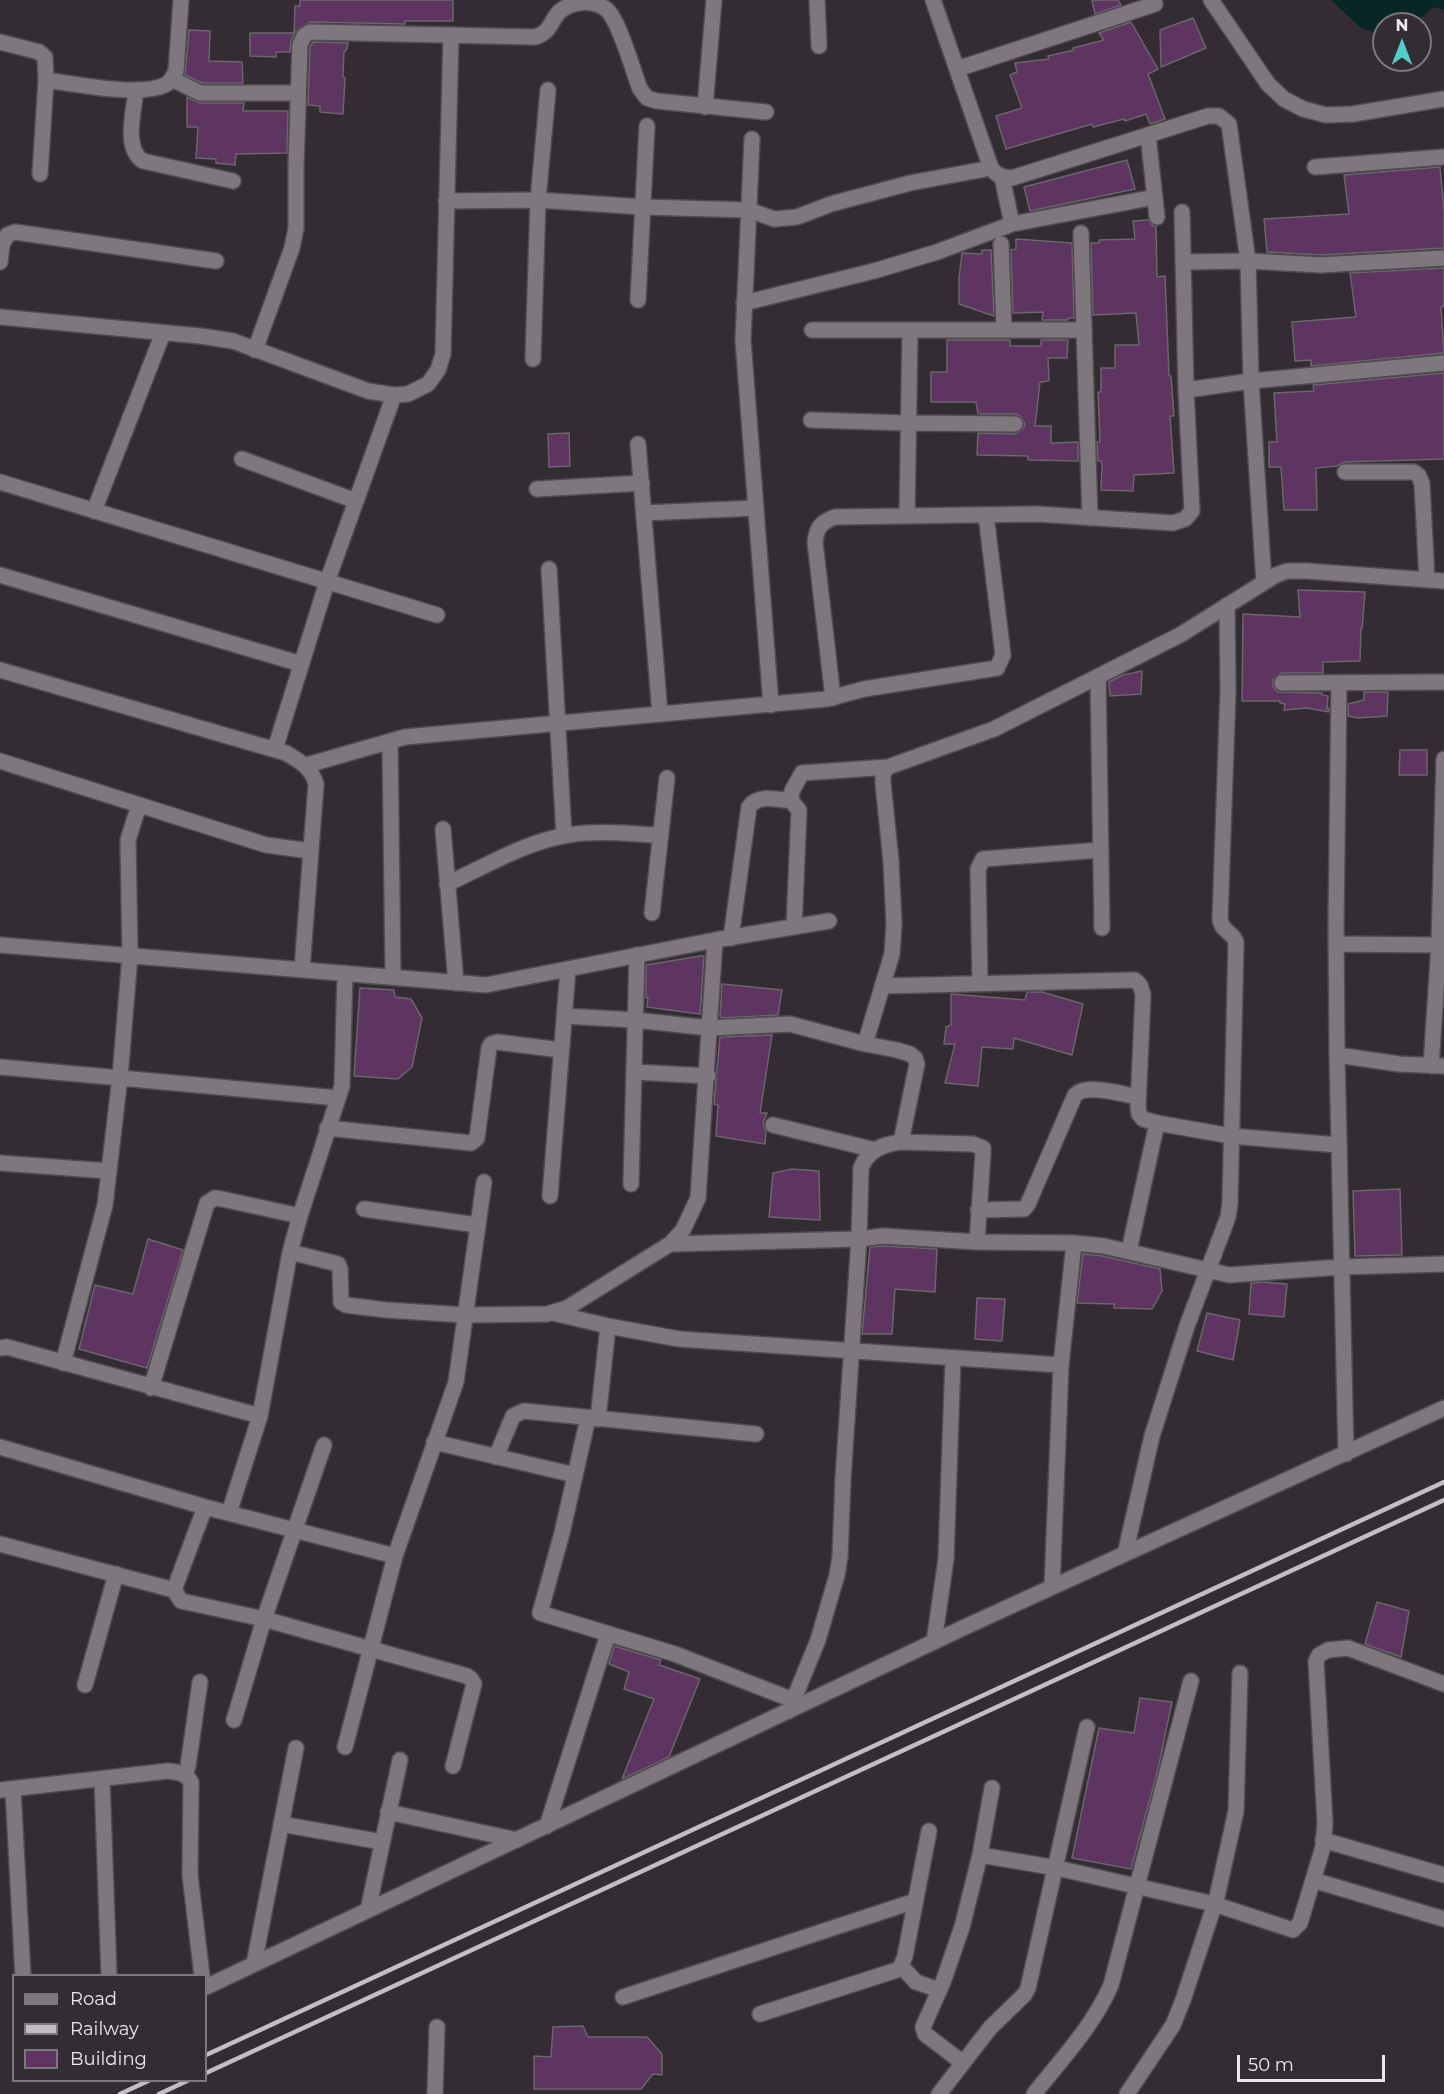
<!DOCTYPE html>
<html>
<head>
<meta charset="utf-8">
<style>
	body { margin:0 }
	#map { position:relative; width:1444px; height:2094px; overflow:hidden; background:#332d33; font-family:Montserrat,sans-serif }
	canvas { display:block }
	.legend { position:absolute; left:12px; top:1974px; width:195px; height:108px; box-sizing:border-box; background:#332d33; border:2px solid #7c777c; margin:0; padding:8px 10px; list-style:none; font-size:18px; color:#eae6ea }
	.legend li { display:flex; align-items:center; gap:12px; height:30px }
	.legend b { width:30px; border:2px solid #7c777c }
	.north { position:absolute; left:1372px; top:12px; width:60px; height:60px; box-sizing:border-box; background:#332d33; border:2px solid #7c777c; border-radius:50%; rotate:0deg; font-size:16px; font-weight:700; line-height:24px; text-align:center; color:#eae6ea }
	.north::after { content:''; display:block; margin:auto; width:21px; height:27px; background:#53cdca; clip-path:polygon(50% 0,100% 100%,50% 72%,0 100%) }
	.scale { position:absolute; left:1237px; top:2055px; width:148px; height:27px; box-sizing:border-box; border:3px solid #eae6ea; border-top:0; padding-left:8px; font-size:18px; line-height:21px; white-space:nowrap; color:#eae6ea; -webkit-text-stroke:4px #332d33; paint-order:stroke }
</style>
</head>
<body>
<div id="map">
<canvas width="1444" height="2094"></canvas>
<ul class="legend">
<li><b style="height:8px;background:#7e777e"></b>Road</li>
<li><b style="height:8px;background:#c2bec2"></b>Railway</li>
<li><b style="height:16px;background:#5e3461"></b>Building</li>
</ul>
<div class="north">N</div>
<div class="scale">50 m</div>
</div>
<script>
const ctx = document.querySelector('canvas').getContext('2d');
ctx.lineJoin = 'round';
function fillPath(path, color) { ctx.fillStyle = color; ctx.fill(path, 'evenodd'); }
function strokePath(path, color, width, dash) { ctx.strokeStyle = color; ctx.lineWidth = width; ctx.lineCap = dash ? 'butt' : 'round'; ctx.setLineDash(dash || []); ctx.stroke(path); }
fillPath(new Path2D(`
	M1331 0H1444V10L1433 7C1415 25 1409 24 1384 24V36L1361 28Z`), '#072625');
const building = new Path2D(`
	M300 0H453V21H405V24L310 22 295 32 291 41 290 52H276V57L250 56V33H294L295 6H300Z
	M1092 0H1118L1121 5 1095 14Z
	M1193 18 1206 48 1161 67 1160 30Z
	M1131 22 1158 69 1148 74 1165 119 1150 124 1146 114 1125 121 1124 119 1093 127 1092 124 1006 149 996 116 1022 108 1010 75 1017 72 1015 63 1049 59 1048 56 1074 50 1073 48 1104 40 1099 33Z
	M189 30 210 31 209 61 242 62 243 83H202L185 75Z
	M313 42 348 43 347 49 344 52 343 76 345 78 343 114 320 112V106L308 105 310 47Z
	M187 97 200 103H244L243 111H288L287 153 236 154 235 165 216 163V159L196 158 198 127H187Z
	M1127 160 1135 189 1030 211 1024 187Z
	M1440 167 1444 211V248L1321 255 1267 252 1264 219 1349 214 1344 175Z
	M1148 220 1153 226H1156L1157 277 1165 276 1169 376H1171L1174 416H1170L1174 473 1134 475 1133 491 1101 490 1102 465 1101 461H1098L1097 442H1100L1098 392H1101V368H1115V345H1139L1136 313 1093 315 1091 243H1099V240L1135 239 1133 221Z
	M1016 239 1072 243 1074 318H1068V320H1042L1043 312 1013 313 1011 250 1016 249Z
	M982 250H991L994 316 959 304V278L962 253 982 254Z
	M1444 268V306L1441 307 1444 353 1311 366V360L1295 361 1292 322 1356 317 1350 273Z
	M947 340H1010V346H1041V340H1068L1067 358H1048L1049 381 1040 382 1035 426H1051V443L1078 442V461L1028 460V456L977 455 978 433 1016 434 1023 429 1025 424 1020 416 1016 414H978L976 402H931V372H947Z
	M1444 373V459L1345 462 1337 466 1316 468 1317 510H1284L1281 467H1269V442H1277L1274 393 1314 391 1313 385Z
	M569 433 570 466 549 467 548 434Z
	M1298 590 1365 592 1362 629H1361L1360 661 1323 662V673H1282L1273 679V687L1278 692 1322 693V695L1328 696 1327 709 1329 708V712L1307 708 1284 710 1285 704 1280 703V701H1242L1243 614 1300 617Z
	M1142 671 1141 694 1110 696 1109 682 1123 675Z
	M1364 692H1388L1387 716 1358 718 1348 716V704L1364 700Z
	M1400 750H1427V775H1399Z
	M700 956H704L700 1014 647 1007 648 998H646V965Z
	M722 984 782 990 778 1015 722 1018 720 1016Z
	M360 988 394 990 395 997 411 999 422 1018 412 1067 398 1079 354 1076Z
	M1027 992H1042L1083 1004 1072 1055 1014 1038 1013 1049 982 1047 978 1086 945 1083 955 1044H944L946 1027 951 1025V994L1025 1000Z
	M772 1035 760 1113H767L763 1123 766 1132 765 1144 716 1136 718 1105 714 1104 720 1037Z
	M792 1169 819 1171 820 1220 769 1217 773 1173Z
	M1400 1189 1402 1255 1355 1256 1353 1191Z
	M148 1239 183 1250 147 1368 79 1349 95 1285 133 1294Z
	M883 1246 937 1249 935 1292 895 1289 892 1334H862L870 1247Z
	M1083 1254 1102 1256 1160 1269 1162 1291 1152 1309 1114 1308V1304L1077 1303Z
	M1264 1282 1287 1284 1284 1317 1249 1314 1251 1283Z
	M977 1298 1005 1299 1002 1341 975 1339Z
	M1207 1313 1240 1320 1233 1360 1197 1351Z
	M1377 1602 1409 1611 1401 1657 1365 1644Z
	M614 1646 661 1660 659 1665 700 1679 669 1757 622 1779 654 1699 624 1689 629 1672 609 1664Z
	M1140 1698 1172 1702 1158 1769 1131 1869 1072 1858 1099 1728 1134 1733Z
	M583 2026 588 2037H647L662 2054V2075L653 2074 641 2089H534V2056L551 2057 553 2027Z`);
fillPath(building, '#5e3461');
strokePath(building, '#6b656c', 1.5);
const minor = new Path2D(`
	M817 0 819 46
	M933 0 991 168C997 176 1002 177 1012 178L1208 116H1219L1229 124 1248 261 1251 381 1264 582
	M1211 0 1268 84 1284 99 1303 109 1326 115 1353 114 1444 99
	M0 42 39 52 45 57 46 80C75 84 140 97 165 85 171 82 173 77 176 71L181 0
	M957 69 1155 4
	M172 79 200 93H298
	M136 90C134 111 123 148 143 161L233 181
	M705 107 714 0
	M1148 135 1157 217
	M752 139 743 340 771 705
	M1315 167 1444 157
	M40 174 46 80
	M446 201 538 200 643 207 749 210 774 219 797 217 831 204 910 183 991 168
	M1012 224 1155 197
	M1081 233 1090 518
	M1001 244 1004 330
	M0 262 2 245 7 235 15 232 216 261
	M1184 262 1248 261 1321 265 1444 258
	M638 300 647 126
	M744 303 874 271 937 252 1012 224 1002 177
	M0 317 200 336 233 341 368 391 394 395 408 394 428 384 438 370 443 354 451 35
	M812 330H1084
	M255 350 292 248 296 228V166L300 45 304 36 310 32 535 37C554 31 550 17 563 9 576 1 593 0 606 9 619 19 633 71 640 89L647 98 657 101 766 112
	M533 359 538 200 548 90
	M1186 390 1251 381 1444 363
	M811 420 907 423 1015 424
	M638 444 660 714
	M242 459 356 501
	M1345 472H1414L1419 476 1422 484 1427 580
	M0 482 437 615
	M537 489 642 483
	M94 511 163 333
	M644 513 756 508
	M907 516 910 330
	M549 569 564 836
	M0 575 301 664
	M0 670 286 753C301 762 311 767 316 784L302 969
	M1098 677 1102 928
	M1282 683 1444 682
	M1339 683 1336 926 1337 1055 1346 1454
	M833 698 815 542C817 527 821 522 835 517L1037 514 1173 523 1185 519 1192 511 1186 390 1182 212
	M390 742 393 977
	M275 749 327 582 394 395
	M0 761 266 845 311 851
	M307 765 405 737 827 699 864 689 997 668 1003 655 986 515
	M791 801 792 791 802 773 888 767
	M443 829 456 983
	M447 884C486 866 525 842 568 835 597 830 631 834 661 835
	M652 913 667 778
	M731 938 749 807C758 794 777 799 791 801L799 810 794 927
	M1336 944 1439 945
	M0 945 486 985 715 940 829 921
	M980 984 978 869 983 859 1101 850
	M882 986 1135 980 1140 985 1143 994 1138 1107 1139 1114 1143 1119 1157 1123 1231 1136 1338 1145
	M564 1016 635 1020 710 1028 790 1024 865 1044 897 1050 910 1054 915 1058 917 1064 901 1142
	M865 1044 892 954 894 924 891 861 883 783V774L888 767 994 729 1180 635 1276 575 1287 571H1307L1444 581
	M1337 1055 1399 1064 1444 1066
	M1431 1066 1439 945 1444 759
	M0 1067 338 1098
	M634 1072 708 1076
	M773 1125 875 1150
	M327 1128 471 1143 477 1138 489 1048 491 1044 497 1042 561 1050
	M0 1163 109 1171
	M631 1184 637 955
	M550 1196 568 969
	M364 1209 477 1225
	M978 1210 1024 1209 1028 1204 1075 1095C1086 1083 1122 1094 1138 1097
	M670 1244 859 1239 883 1236 977 1242 1074 1243 1104 1246 1229 1275 1341 1267 1444 1264
	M1129 1251 1157 1123
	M290 1252 338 1264 340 1269 341 1302 346 1305 386 1310 465 1315 547 1314 567 1308 670 1244 683 1230 698 1198 715 940
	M553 1313 608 1326 679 1339 1061 1365
	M0 1348 7 1347 260 1416
	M63 1363 105 1205 120 1077 130 955 128 840 139 805
	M151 1388 207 1203 215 1198 222 1199 300 1216
	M588 1418 562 1533 540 1613 675 1654 793 1700
	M598 1419 608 1326
	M434 1442 575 1475
	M0 1447 205 1507 395 1556
	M496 1457 513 1416 524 1411 756 1434
	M229 1513 260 1416 290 1252 300 1216 342 1086 345 973
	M0 1544 174 1590 181 1601 264 1619 467 1676 471 1679 474 1684 453 1766
	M1125 1554 1152 1436 1187 1326 1228 1217 1230 1203 1236 942C1233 932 1221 931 1220 919L1228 691 1227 605
	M1052 1587 1061 1365 1074 1243
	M174 1590 205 1507
	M934 1642 946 1559 953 1358
	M85 1685 116 1574
	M789 1711 818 1640 837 1575 840 1557 843 1479 859 1239 861 1168C867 1151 883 1144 901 1142L973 1144 983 1148V1154L977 1242
	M234 1720 264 1619 324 1445
	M345 1747 395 1556 456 1382 484 1182
	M185 1775 188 1766 200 1682
	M102 1779 109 1976
	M0 1790 168 1771C178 1772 186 1773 191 1782L190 1875 202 1976
	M13 1790 23 1976
	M388 1812 517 1840
	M281 1824 382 1842
	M547 1826 608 1634
	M1323 1840 1444 1875
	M980 1855 1057 1868 1214 1904 1293 1930 1300 1923 1323 1847 1325 1823 1316 1661 1319 1655 1328 1650 1348 1648 1444 1684
	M1313 1880 1444 1919
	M368 1910 400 1760
	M254 1964 296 1748
	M901 1966 916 1982 939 1990
	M206 1987 967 1626 1444 1408
	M623 1997 915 1901
	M760 2014 897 1970 901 1966 905 1956 929 1831
	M963 2063 925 2034 923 2027 943 1982 962 1927 980 1855 992 1788
	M435 2094 437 2027
	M939 2094 990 2028 1025 1994 1028 1988 1087 1727
	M1034 2094C1061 2060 1094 2025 1111 1985L1191 1681
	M1127 2094 1173 2025 1183 2000 1217 1897 1236 1811 1240 1673`);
strokePath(minor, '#514c51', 18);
strokePath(minor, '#7e777e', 15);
strokePath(new Path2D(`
	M206 2055 1444 1482
	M206 2073 1444 1500
	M120 2094 150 2080
	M159 2094 189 2080`), '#c2bec2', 4.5);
</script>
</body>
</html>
